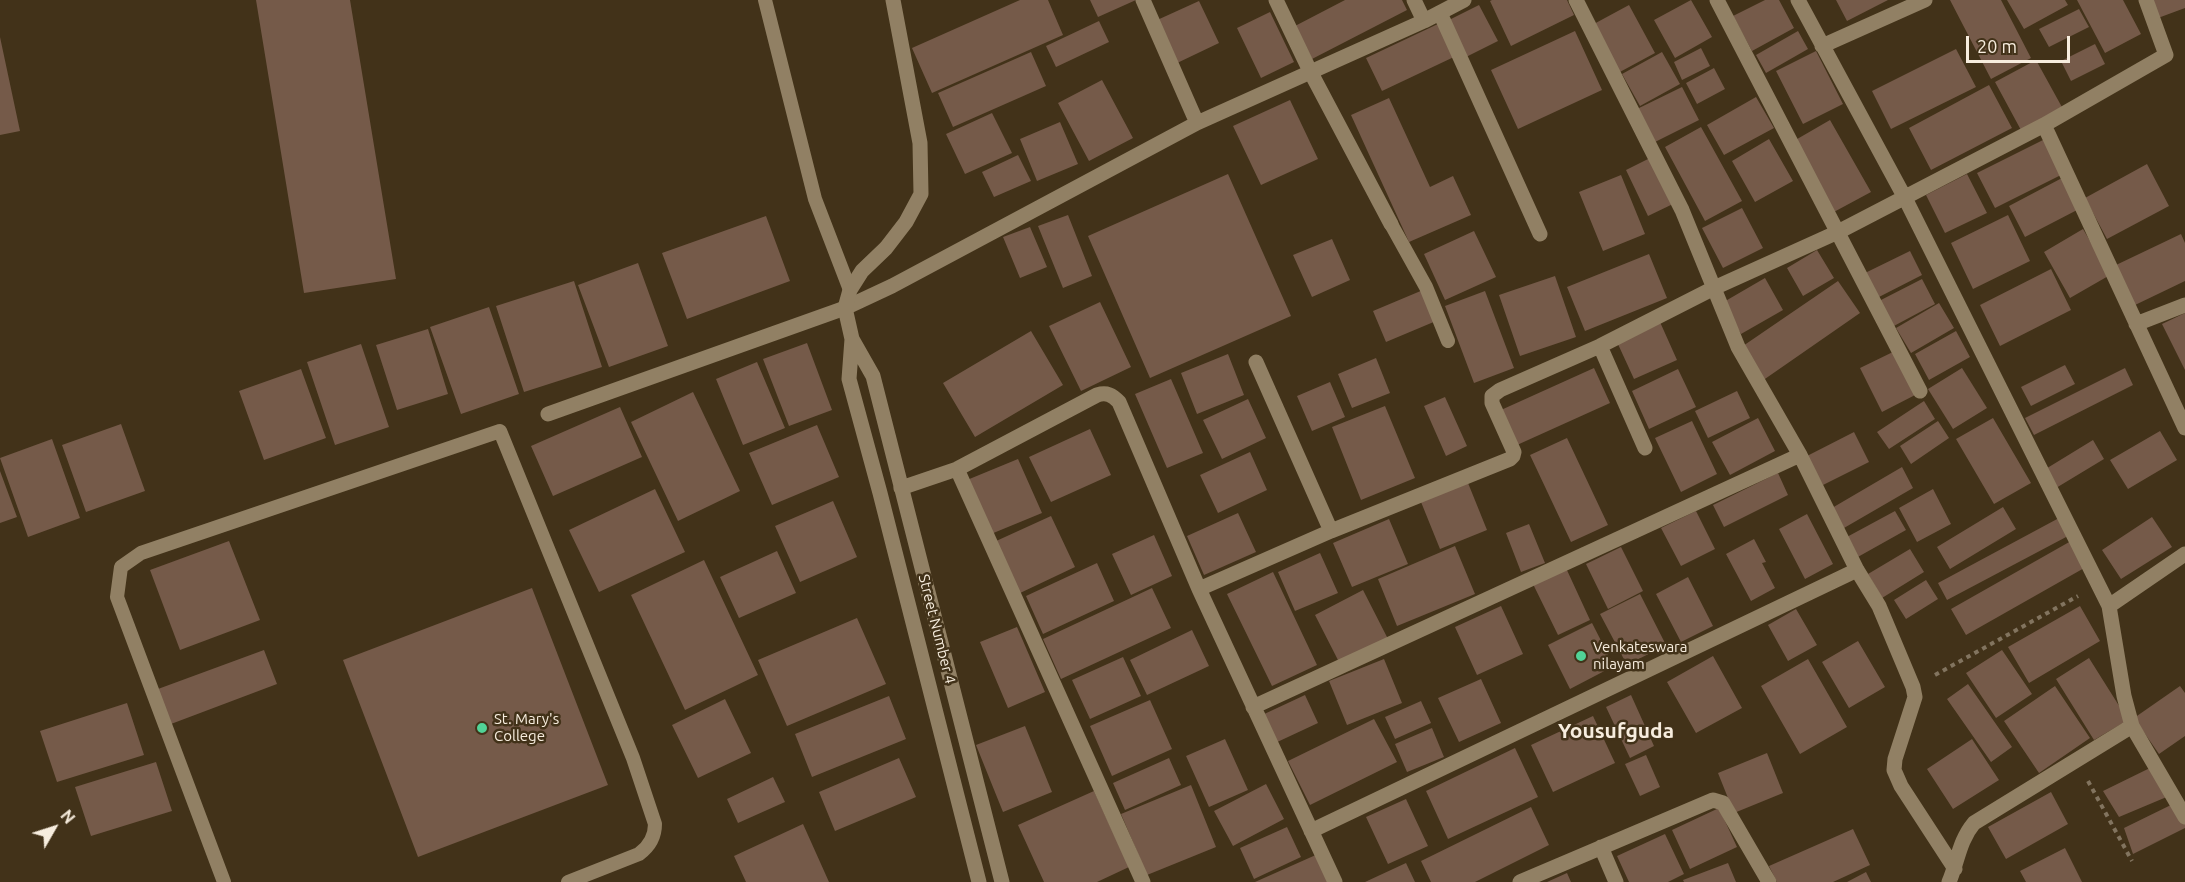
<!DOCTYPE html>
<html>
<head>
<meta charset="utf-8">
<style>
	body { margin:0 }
	#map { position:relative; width:2185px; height:882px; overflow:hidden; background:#423219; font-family:Ubuntu,sans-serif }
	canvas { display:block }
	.north { position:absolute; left:24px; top:798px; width:60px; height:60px; -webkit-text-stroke:4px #423219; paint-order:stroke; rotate:51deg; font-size:16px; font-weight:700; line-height:24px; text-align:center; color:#f7edde }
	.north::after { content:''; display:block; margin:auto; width:21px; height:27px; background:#f7edde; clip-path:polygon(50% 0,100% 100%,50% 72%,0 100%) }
	.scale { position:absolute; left:1966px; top:36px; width:104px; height:27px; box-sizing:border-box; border:3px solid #f7edde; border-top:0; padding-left:8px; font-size:18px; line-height:21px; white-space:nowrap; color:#f7edde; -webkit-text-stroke:4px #423219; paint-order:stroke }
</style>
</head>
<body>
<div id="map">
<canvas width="2185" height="882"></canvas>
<div class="north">N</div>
<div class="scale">20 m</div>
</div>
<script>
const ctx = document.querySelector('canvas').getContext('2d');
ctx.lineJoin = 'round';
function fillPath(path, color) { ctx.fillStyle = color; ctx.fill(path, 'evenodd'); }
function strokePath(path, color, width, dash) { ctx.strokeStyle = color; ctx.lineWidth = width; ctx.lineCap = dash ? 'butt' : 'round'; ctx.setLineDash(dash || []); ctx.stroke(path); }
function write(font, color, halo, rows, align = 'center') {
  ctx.font = font + ' Ubuntu,sans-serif'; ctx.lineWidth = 5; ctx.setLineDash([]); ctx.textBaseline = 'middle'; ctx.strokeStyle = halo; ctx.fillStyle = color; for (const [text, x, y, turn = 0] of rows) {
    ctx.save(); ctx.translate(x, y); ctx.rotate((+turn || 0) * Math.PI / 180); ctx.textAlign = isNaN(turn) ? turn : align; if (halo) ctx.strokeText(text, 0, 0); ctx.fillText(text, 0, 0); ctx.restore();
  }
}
fillPath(new Path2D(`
	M256 0H350L396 279 304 293Z
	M1020 0H1048L1063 35 932 93 912 48Z
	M1090 0H1136L1098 17Z
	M1345 0H1402L1407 10 1312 59 1295 26Z
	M1492 0H1567L1574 15 1511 46 1490 1Z
	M1691 0 1712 37 1675 58 1654 20Z
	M1765 0H1779L1794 28 1752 51 1733 16Z
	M1836 0H1888L1847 21Z
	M1950 0H2001L2031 58 1991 79Z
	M2007 0H2065L2068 5 2024 29Z
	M2077 0H2123L2141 34 2105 53Z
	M2151 0H2185V8L2158 18Z
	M1199 1 1219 43 1175 64 1155 21Z
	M1479 5 1498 41 1466 57 1447 21Z
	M1629 5 1655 53 1618 73 1592 25Z
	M2079 9 2089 27 2049 47 2039 29Z
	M1270 12 1294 62 1261 78 1237 28Z
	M1099 21 1109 42 1056 67 1046 46Z
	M1440 23 1456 56 1382 91 1366 58Z
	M1575 31 1602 90 1518 129 1491 70Z
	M1798 31 1808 49 1766 73 1756 55Z
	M0 37 20 131 0 135Z
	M2095 44 2105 64 2071 81 2061 61Z
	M1701 48 1710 66 1682 80 1674 62Z
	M1956 49 1976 87 1891 129 1872 91Z
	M1816 51 1843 104 1803 124 1776 71Z
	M1031 52 1046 86 953 127 938 93Z
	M1662 52 1680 84 1640 106 1622 74Z
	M2036 60 2063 109 2022 132 1995 82Z
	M1714 68 1725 89 1697 104 1686 83Z
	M1102 80 1133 138 1089 161 1058 103Z
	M1989 85 2012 128 1931 170 1909 128Z
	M1682 87 1699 120 1655 142 1637 109Z
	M1756 97 1774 128 1724 155 1707 125Z
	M1389 98 1430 187 1453 176 1471 215 1409 242 1351 115Z
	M1290 100 1318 159 1261 185 1233 126Z
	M992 113 1012 153 965 174 946 134Z
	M1830 120 1871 192 1832 213 1792 142Z
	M1060 122 1078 164 1037 181 1020 139Z
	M1701 127 1742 201 1705 221 1665 147Z
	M1769 139 1793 181 1755 202 1732 161Z
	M2045 139 2063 174 1995 208 1977 173Z
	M1018 155 1031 181 994 197 982 172Z
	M1652 157 1675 203 1648 216 1626 170Z
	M2147 164 2169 206 2107 239 2085 198Z
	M1228 174 1291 316 1150 378 1088 236Z
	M1967 174 1987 213 1945 233 1926 195Z
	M1621 175 1645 234 1603 251 1579 192Z
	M2062 178 2079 209 2025 237 2009 206Z
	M1742 208 1763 248 1723 268 1702 228Z
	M1068 215 1092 276 1063 288 1038 226Z
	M2008 215 2030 261 1973 289 1951 243Z
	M766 216 790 281 687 319 662 253Z
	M1030 227 1047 267 1020 278 1003 237Z
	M2083 229 2110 275 2070 298 2044 252Z
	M1474 231 1496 277 1445 300 1424 254Z
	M2181 234 2185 243V281L2135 305 2116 265Z
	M1332 239 1350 280 1312 297 1293 255Z
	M1817 250 1834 278 1803 296 1787 268Z
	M1910 251 1922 275 1877 298 1865 273Z
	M1649 254 1667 298 1585 331 1567 287Z
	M638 263 668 346 609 367 578 285Z
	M2051 269 2071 310 2000 346 1980 305Z
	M1555 276 1576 337 1520 356 1499 295Z
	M1765 278 1783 310 1741 334 1722 303Z
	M1922 279 1935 304 1892 327 1879 301Z
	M574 281 602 367 524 392 496 306Z
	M1838 281 1860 313 1762 381 1740 348Z
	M1423 290 1436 321 1386 342 1373 311Z
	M1485 291 1514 368 1474 383 1445 306Z
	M1100 302 1131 367 1081 391 1049 326Z
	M1939 303 1954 328 1911 353 1896 328Z
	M489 307 519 394 461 414 430 327Z
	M2185 313V370L2162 324Z
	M1660 322 1677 360 1634 379 1617 342Z
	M428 329 448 394 397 410 376 345Z
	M1031 331 1063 385 975 437 943 383Z
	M1956 331 1970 357 1929 380 1915 354Z
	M807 343 832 410 789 426 763 359Z
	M361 344 389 427 335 445 307 362Z
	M1897 350 1919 393 1882 412 1860 368Z
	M1228 354 1244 395 1197 414 1181 373Z
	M1376 358 1390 393 1352 408 1338 374Z
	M757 362 785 428 743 445 716 379Z
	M2065 365 2075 384 2031 406 2021 387Z
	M1594 368 1610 403 1517 445 1501 410Z
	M1962 368 1987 408 1953 429 1928 389Z
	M2125 368 2133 385 2034 435 2025 418Z
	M301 369 326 438 264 460 239 391Z
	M1678 369 1696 407 1649 429 1632 391Z
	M1171 379 1203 453 1167 468 1135 394Z
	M1330 382 1345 417 1312 431 1297 396Z
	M1737 391 1750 418 1708 438 1695 411Z
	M693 392 740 491 678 521 631 422Z
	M1445 397 1467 446 1446 456 1424 406Z
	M1248 399 1266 438 1222 459 1203 420Z
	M1924 401 1935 419 1889 449 1877 432Z
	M1385 406 1415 478 1361 500 1332 427Z
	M620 407 642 457 553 496 531 446Z
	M1758 418 1775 451 1730 475 1712 442Z
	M1993 418 2031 483 1994 504 1956 439Z
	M1692 421 1717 474 1681 492 1655 438Z
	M1938 421 1949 438 1911 464 1900 446Z
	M121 424 145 491 86 512 62 445Z
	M817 425 839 477 772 505 749 453Z
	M1090 429 1111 475 1051 502 1029 457Z
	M2160 431 2177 460 2128 489 2110 460Z
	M1854 432 1869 462 1823 485 1807 456Z
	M1567 438 1608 525 1571 542 1530 455Z
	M52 439 80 518 28 537 0 458Z
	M2093 440 2104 459 2056 488 2044 470Z
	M1250 452 1267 490 1218 513 1200 475Z
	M1018 459 1042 513 991 534 967 480Z
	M1902 467 1913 488 1844 528 1832 508Z
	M0 471 17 517 0 523Z
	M1778 473 1788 495 1724 527 1713 505Z
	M1468 483 1487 530 1440 549 1421 502Z
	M655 489 685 552 599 592 569 530Z
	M1933 489 1951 524 1917 542 1899 508Z
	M833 501 857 557 800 582 775 526Z
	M2003 507 2016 529 1950 569 1937 547Z
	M1696 511 1715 549 1681 566 1661 528Z
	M1895 511 1906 530 1856 558 1845 538Z
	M1238 513 1256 552 1204 575 1187 536Z
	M1807 514 1833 564 1805 579 1779 529Z
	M1051 516 1075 567 1018 594 994 542Z
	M2152 517 2172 547 2121 579 2102 550Z
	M2059 518 2068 536 1947 600 1938 583Z
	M1389 519 1408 564 1352 587 1333 543Z
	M1529 524 1545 563 1521 572 1506 533Z
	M1154 535 1172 576 1131 595 1112 554Z
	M1754 539 1766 562 1762 563 1775 588 1751 601 1726 554Z
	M229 541 260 620 180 650 150 570Z
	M2071 541 2086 567 1966 635 1951 609Z
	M1455 546 1475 594 1397 626 1378 579Z
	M1621 547 1643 591 1608 609 1586 564Z
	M1910 549 1924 572 1882 598 1868 574Z
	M777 551 796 593 739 618 720 577Z
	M1320 553 1338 593 1295 611 1278 572Z
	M704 560 758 675 685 710 631 595Z
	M1097 563 1114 601 1043 634 1026 596Z
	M1566 568 1590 620 1558 635 1533 584Z
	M1273 572 1317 665 1272 686 1227 594Z
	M1688 577 1713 626 1681 642 1656 594Z
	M1926 580 1938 599 1906 619 1894 600Z
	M532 588 608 785 418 857 343 660Z
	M1152 588 1171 628 1061 679 1043 639Z
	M1363 590 1388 639 1340 664 1315 615Z
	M1640 594 1666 645 1627 665 1600 614Z
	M1501 606 1523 654 1477 675 1455 627Z
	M2080 606 2100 641 2029 683 2008 647Z
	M1796 609 1817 645 1788 661 1768 625Z
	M857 618 886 684 787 726 758 660Z
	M1592 623 1614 666 1570 689 1548 645Z
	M1017 627 1045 692 1008 708 980 642Z
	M1192 630 1209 666 1147 695 1130 660Z
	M1858 641 1885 687 1849 708 1822 662Z
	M264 650 277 684 171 724 158 689Z
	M2002 650 2032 694 1996 718 1966 673Z
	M1713 656 1742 708 1696 733 1667 682Z
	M1123 657 1141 696 1090 719 1072 680Z
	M2089 658 2128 720 2094 740 2056 679Z
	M1384 659 1402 703 1347 725 1329 681Z
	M1808 659 1847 727 1800 754 1761 686Z
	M1481 679 1501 723 1459 742 1438 698Z
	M1968 684 2012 747 1991 762 1947 699Z
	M2055 686 2090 738 2039 773 2004 721Z
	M2180 686 2185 693V736L2159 754 2134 718Z
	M1305 695 1318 723 1273 744 1260 716Z
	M1631 695 1654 746 1630 758 1606 707Z
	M889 696 906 739 812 777 795 734Z
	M725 699 751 753 698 778 672 725Z
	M1150 700 1172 749 1112 776 1090 726Z
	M1421 701 1431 723 1395 739 1385 717Z
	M127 703 144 755 57 782 40 731Z
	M1593 716 1615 763 1553 792 1531 745Z
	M1374 719 1397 762 1310 805 1288 761Z
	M1025 726 1052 792 1003 812 976 745Z
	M1432 728 1444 757 1407 772 1395 744Z
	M1225 739 1248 790 1209 807 1186 756Z
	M1972 739 1999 780 1953 809 1927 769Z
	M1515 748 1538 797 1448 839 1426 791Z
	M1767 753 1783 793 1734 813 1718 773Z
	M1646 755 1660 787 1640 796 1625 764Z
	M899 758 916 797 835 831 819 792Z
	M1169 758 1181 785 1125 810 1113 783Z
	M156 762 172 811 91 836 75 787Z
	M2154 766 2169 796 2119 817 2103 791Z
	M773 777 785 802 738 823 727 799Z
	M1266 784 1284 819 1233 846 1214 811Z
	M1191 785 1216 847 1147 875 1121 814Z
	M1094 791 1129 867 1097 882H1044L1018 825Z
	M2051 792 2068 824 2006 859 1988 827Z
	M1406 799 1428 846 1388 864 1366 817Z
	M2175 803 2185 823V828L2133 854 2124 828Z
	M1531 807 1549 845 1475 882H1431L1421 861Z
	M1719 808 1737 847 1690 869 1672 830Z
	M803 824 829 882H746L734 856Z
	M1287 827 1301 857 1254 879 1240 848Z
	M1853 829 1870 865 1833 882H1777L1769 866Z
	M1665 834 1684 874 1668 882H1629L1617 856Z
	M2065 848 2082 882H2026L2020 871Z
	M1318 854 1330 882H1255Z
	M1406 863 1415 882H1365Z
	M1728 863 1736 882H1684L1683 880Z
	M1866 872 1871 882H1847Z
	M1567 873 1571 882H1547Z`), '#755a49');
strokePath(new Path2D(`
	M1935 675 2078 596
	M2088 781 2132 861`), '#82745f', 4, [4.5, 4.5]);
strokePath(new Path2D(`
	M765 0 815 199 850 290
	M1391 224 1426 287 1448 341
	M224 882 117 597 121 567 141 553 500 431 633 758 655 824C655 837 650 846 639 854L568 882`), '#918064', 14);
strokePath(new Path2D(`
	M1143 0 1197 123
	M1276 0 1310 71 1391 224
	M1414 0 1424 21
	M1576 0 1682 210 1738 347 1800 455 1857 570 1879 606 1913 687 1915 697 1895 759 1894 770 1901 786 1955 869
	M1717 0 1920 391
	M1798 0 1905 198 2109 606 2124 696 2132 726 2185 817
	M1440 13 1540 234
	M1822 46 1925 0
	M2044 125 2185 428
	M2136 324 2185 305
	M1600 346 1645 448
	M1256 362 1331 531
	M548 414 845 308 892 286 1197 123 1424 21 1464 0
	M957 469 1143 882
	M901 488 957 469 1097 395C1107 392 1112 395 1119 402L1199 589 1335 882
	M1199 589 1331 531 1510 459 1513 456 1514 452 1492 403V396L1500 390 1600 346 1714 288 1838 232 2044 125 2166 55 2146 0
	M2109 606 2185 554
	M1253 707 1800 455
	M1311 831 1857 570
	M1601 847 1616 882
	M1520 882 1713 800 1723 803 1769 882
	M1949 882C1958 861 1959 841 1974 823L2132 726`), '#918064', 15);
strokePath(new Path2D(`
	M893 0 920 143 921 194 906 222 886 248 862 271 850 290 845 308 852 339 873 376 1002 882
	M852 339 849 379 880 493 979 882`), '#918064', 15);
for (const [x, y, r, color] of [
	[1581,656,6,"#51d397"],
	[482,728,6,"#51d397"]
]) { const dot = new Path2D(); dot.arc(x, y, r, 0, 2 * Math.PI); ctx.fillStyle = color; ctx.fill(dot); strokePath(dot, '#423219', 2); }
write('15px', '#f7edde', '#423219', [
	["Street Number 4",937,629,76]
]);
write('15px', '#f7edde', '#423219', [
	["Venkateswara",1593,647],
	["nilayam",1593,664],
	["St. Mary's",494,719],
	["College",494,736]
], 'left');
write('bold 21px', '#f7edde', '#423219', [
	["Yousufguda",1616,731]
]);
</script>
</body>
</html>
